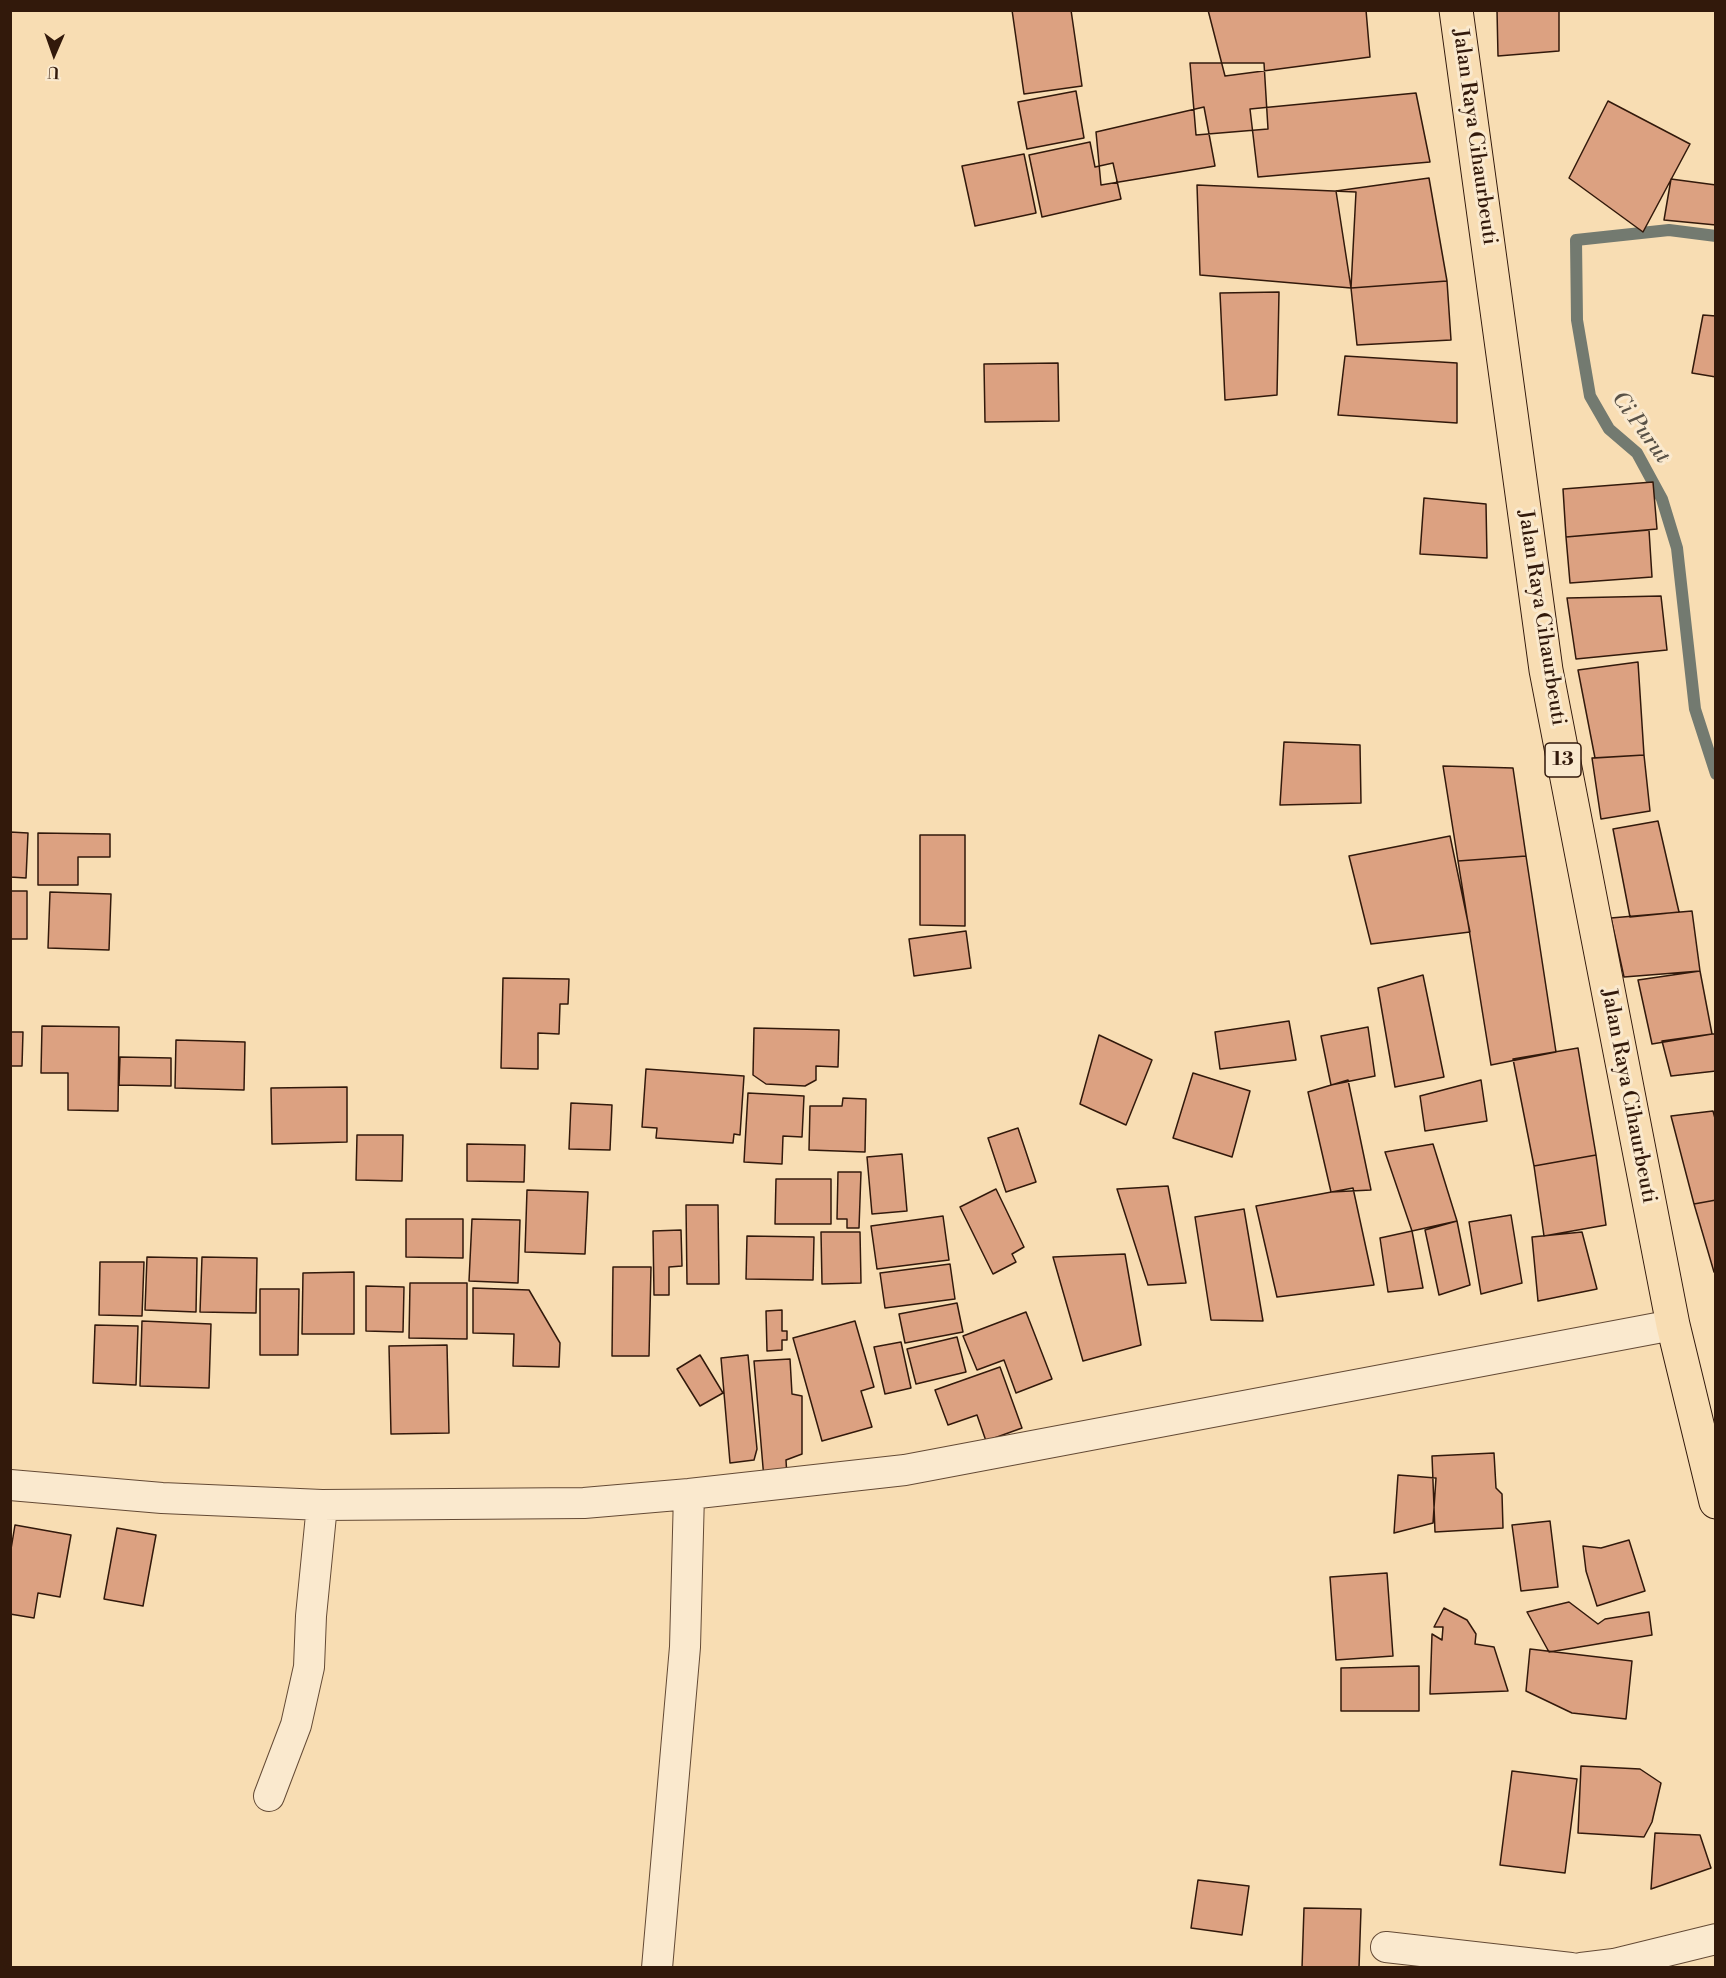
<!DOCTYPE html>
<html>
<head>
<meta charset="utf-8">
<style>
	body { margin:0 }
	#map { position:relative; width:1726px; height:1978px; overflow:hidden; background:#f8ddb3; font-family:"Libre Bodoni",serif }
	canvas { display:block }
	.frame { position:absolute; inset:0; border:12px solid #32190b; pointer-events:none }
	.north { position:absolute; left:24px; top:24px; width:60px; height:60px; -webkit-text-stroke:4px #fae9ce; paint-order:stroke; rotate:182deg; font-size:16px; font-weight:700; line-height:24px; text-align:center; color:#32190b }
	.north::after { content:''; display:block; margin:auto; width:21px; height:27px; background:#32190b; clip-path:polygon(50% 0,100% 100%,50% 72%,0 100%) }
</style>
</head>
<body>
<div id="map">
<canvas width="1726" height="1978"></canvas>
<div class="frame"></div>
<div class="north">U</div>
</div>
<script>
const ctx = document.querySelector('canvas').getContext('2d');
ctx.lineJoin = 'round';
function strokePath(path, color, width, dash) { ctx.strokeStyle = color; ctx.lineWidth = width; ctx.lineCap = dash ? 'butt' : 'round'; ctx.setLineDash(dash || []); ctx.stroke(path); }
function fillPath(path, color) { ctx.fillStyle = color; ctx.fill(path, 'evenodd'); }
function write(font, color, halo, rows, align = 'center') {
  ctx.font = font + ' "Libre Bodoni",serif'; ctx.lineWidth = 6; ctx.setLineDash([]); ctx.textBaseline = 'middle'; ctx.strokeStyle = halo; ctx.fillStyle = color; for (const [text, x, y, turn = 0] of rows) {
    ctx.save(); ctx.translate(x, y); ctx.rotate((+turn || 0) * Math.PI / 180); ctx.textAlign = isNaN(turn) ? turn : align; if (halo) ctx.strokeText(text, 0, 0); ctx.fillText(text, 0, 0); ctx.restore();
  }
}
strokePath(new Path2D(`
	M1716 236 1669 230 1576 240 1577 320 1590 396 1609 429 1637 453 1662 499 1677 548 1695 709 1716 774`), '#737a70', 12);
const building = new Path2D(`
	M1012 10H1071L1082 86 1024 94Z
	M1208 10H1366L1370 57 1225 76Z
	M1497 10H1559V51L1498 56Z
	M1190 63H1264L1268 129 1196 135Z
	M1076 91 1084 138 1027 149 1018 102Z
	M1416 93 1430 162 1258 177 1250 109Z
	M1608 101 1690 144 1643 232 1569 178Z
	M1204 107 1215 166 1101 185 1096 132Z
	M1090 142 1095 167 1113 163 1121 199 1042 217 1029 155Z
	M1024 154 1036 213 975 226 962 166Z
	M1429 178 1447 281 1351 288 1336 191Z
	M1671 179 1716 185V225L1664 220Z
	M1197 185 1356 192 1351 288 1200 275Z
	M1447 281 1451 340 1357 345 1351 288Z
	M1279 292 1277 395 1225 400 1220 293Z
	M1703 315 1716 316V377L1692 373Z
	M1345 356 1457 363V423L1338 415Z
	M1058 363 1059 421 985 422 984 364Z
	M1653 482 1657 529 1566 537 1563 489Z
	M1424 498 1486 504 1487 558 1420 554Z
	M1649 530 1652 577 1570 583 1566 537Z
	M1661 596 1667 650 1576 659 1567 598Z
	M1638 662 1644 755 1595 758 1578 670Z
	M1284 742 1360 745 1361 803 1280 805Z
	M1644 755 1650 811 1601 819 1592 758Z
	M1443 766 1513 768 1526 856 1458 861Z
	M1658 821 1679 912 1630 917 1613 829Z
	M10 832 28 833 26 878 10 877Z
	M38 833 110 834V857H78V885H38Z
	M920 835H965V926L920 925Z
	M1450 836 1470 932 1371 944 1349 856Z
	M1526 856 1556 1052 1491 1065 1458 861Z
	M10 891H27V939H10Z
	M50 892 111 894 109 950 48 948Z
	M1692 911 1700 971 1624 977 1611 918Z
	M966 931 971 968 914 976 909 939Z
	M1700 971 1712 1034 1652 1044 1638 980Z
	M1423 975 1444 1077 1395 1087 1378 988Z
	M503 978 569 979 568 1004H560L559 1034 538 1033V1069L501 1068Z
	M1289 1021 1296 1060 1220 1069 1215 1032Z
	M42 1026 119 1027 118 1111 68 1110V1073H41Z
	M1368 1027 1375 1076 1331 1085 1321 1036Z
	M754 1028 839 1030 838 1067 816 1066V1080L805 1086 766 1084 753 1075Z
	M10 1032H23L22 1066H11L10 1081Z
	M1712 1034H1716V1071L1671 1076 1662 1041Z
	M1099 1035 1152 1060 1126 1125 1080 1104Z
	M176 1040 245 1042 244 1090 175 1088Z
	M1578 1048 1596 1155 1534 1166 1513 1059Z
	M120 1057 171 1058V1086L119 1085Z
	M646 1069 744 1076 740 1135 734 1134 733 1143 656 1138 657 1128 642 1127Z
	M1193 1073 1250 1091 1232 1157 1173 1138Z
	M1348 1080 1371 1190 1331 1192 1308 1092Z
	M1481 1080 1487 1121 1425 1131 1420 1096Z
	M347 1087V1142L272 1144 271 1088Z
	M748 1093 804 1096 802 1137 783 1136 782 1164 744 1162Z
	M843 1098 866 1099 865 1152 809 1150 810 1106H842Z
	M571 1103 612 1105 610 1150 569 1149Z
	M1713 1111 1716 1122V1200L1694 1204 1671 1116Z
	M1018 1128 1036 1182 1006 1192 988 1138Z
	M357 1135H403L402 1181 356 1180Z
	M467 1144 525 1145 524 1182 467 1181Z
	M1433 1144 1457 1221 1412 1231 1385 1152Z
	M902 1154 907 1211 872 1214 867 1157Z
	M1596 1155 1606 1225 1544 1236 1534 1166Z
	M838 1172H861L859 1228H847V1219H837Z
	M776 1179H831V1224H775Z
	M1168 1186 1186 1283 1148 1285 1117 1189Z
	M1353 1188 1374 1285 1277 1297 1256 1206Z
	M996 1189 1024 1247 1012 1254 1016 1262 993 1274 960 1207Z
	M527 1190 588 1192 585 1254 525 1252Z
	M1716 1200V1272H1714L1694 1204Z
	M686 1205H718L719 1284H687Z
	M1244 1209 1263 1321 1211 1320 1195 1217Z
	M1511 1215 1522 1283 1481 1294 1469 1222Z
	M943 1216 949 1260 877 1269 871 1226Z
	M406 1219H463V1258L406 1257Z
	M472 1219 520 1220 518 1283 469 1281Z
	M1457 1221 1470 1285 1439 1295 1425 1230Z
	M681 1230 682 1266 669 1267V1295H654L653 1231Z
	M1412 1231 1423 1288 1388 1292 1380 1238Z
	M821 1232H860L861 1283 822 1284Z
	M1582 1232 1597 1289 1538 1301 1532 1237Z
	M747 1236 814 1237 813 1280 746 1279Z
	M1125 1254 1141 1345 1083 1361 1053 1257Z
	M147 1257 197 1258 196 1312 145 1310Z
	M202 1257 257 1258 256 1313 200 1312Z
	M100 1262H144L142 1316 99 1315Z
	M950 1264 955 1299 885 1308 880 1273Z
	M613 1267H651L649 1356H612Z
	M354 1272V1334H302L303 1273Z
	M410 1283H467V1339L409 1338Z
	M366 1286 404 1287 403 1332 366 1331Z
	M473 1288 529 1290 560 1343 559 1367 513 1366 514 1334 473 1333Z
	M260 1289H299L298 1355H260Z
	M957 1303 963 1332 905 1343 899 1314Z
	M782 1310V1331H787V1340H782V1350L767 1351 766 1311Z
	M1026 1312 1052 1379 1016 1393 1004 1360 977 1370 963 1336Z
	M142 1321 211 1324 209 1388 140 1386Z
	M855 1321 874 1387 861 1391 872 1427 822 1441 793 1338Z
	M95 1325 138 1326 136 1385 93 1383Z
	M957 1337 966 1372 916 1384 907 1349Z
	M901 1342 911 1388 885 1394 874 1347Z
	M447 1345 449 1433 391 1434 389 1346Z
	M700 1355 723 1393 700 1406 677 1369Z
	M748 1355 757 1449 754 1460 730 1463 721 1358Z
	M790 1359 792 1394 802 1396V1454L786 1460 787 1477 764 1479 754 1361Z
	M1000 1367 1022 1428 986 1441 977 1415 948 1425 935 1390Z
	M1494 1453 1496 1488 1502 1494 1503 1528 1435 1532 1432 1456Z
	M1398 1475 1436 1478 1433 1523 1394 1533Z
	M1550 1521 1558 1587 1521 1591 1512 1525Z
	M15 1525 71 1535 60 1597 38 1593 34 1618 10 1614V1555Z
	M117 1528 156 1535 143 1606 104 1599Z
	M1629 1540 1645 1591 1597 1606 1586 1571 1583 1546 1601 1548Z
	M1387 1573 1393 1656 1336 1660 1330 1577Z
	M1569 1602 1598 1624 1605 1619 1649 1612 1652 1635 1549 1652 1527 1612Z
	M1444 1608 1467 1620 1476 1634 1475 1644 1494 1647 1508 1691 1430 1694 1432 1634 1442 1640 1443 1627H1434Z
	M1530 1649 1632 1661 1626 1719 1572 1713 1526 1691Z
	M1419 1666V1711H1341V1668Z
	M1581 1766 1640 1769 1661 1783 1652 1822 1644 1837 1578 1833Z
	M1512 1771 1577 1779 1565 1873 1500 1865Z
	M1655 1833 1700 1835 1711 1868 1651 1889Z
	M1198 1880 1249 1886 1242 1935 1191 1928Z
	M1304 1908 1361 1909 1359 1968H1302Z`);
fillPath(building, '#dca181');
strokePath(building, '#32190b', 1.5);
const minor = new Path2D(`
	M10 1485 162 1498 322 1505 584 1503 689 1494 905 1470 1673 1325
	M269 1796 296 1725 309 1667 311 1616 322 1505
	M1386 1947 1571 1968
	M657 1968 685 1647 689 1494
	M1581 1968 1614 1964 1716 1939`);
const trunk = new Path2D(`
	M1456 10 1546 670 1673 1325 1716 1502`);
strokePath(minor, '#644a35', 32);
strokePath(trunk, '#32190b', 35);
strokePath(minor, '#fae9ce', 30);
strokePath(trunk, '#f8ddb3', 33);
for (const [x, y, w] of [
	[1563,760,36]
]) { const box = new Path2D(); box.roundRect(x - w / 2, y - 17, w, 34, 4.5); ctx.fillStyle = '#fae9ce'; ctx.fill(box); strokePath(box, '#32190b', 1.5); }
write('bold 20px', '#32190b', null, [
	["13",1563,760]
]);
write('21px', '#32190b', '#fae9ce', [
	["Jalan Raya Cihaurbeuti",1474,137,82],
	["Jalan Raya Cihaurbeuti",1541,618,81],
	["Jalan Raya Cihaurbeuti",1628,1096,79]
]);
write('italic 22px', '#585146', '#fae9ce', [
	["Ci Purut",1640,428,54]
]);
</script>
</body>
</html>
